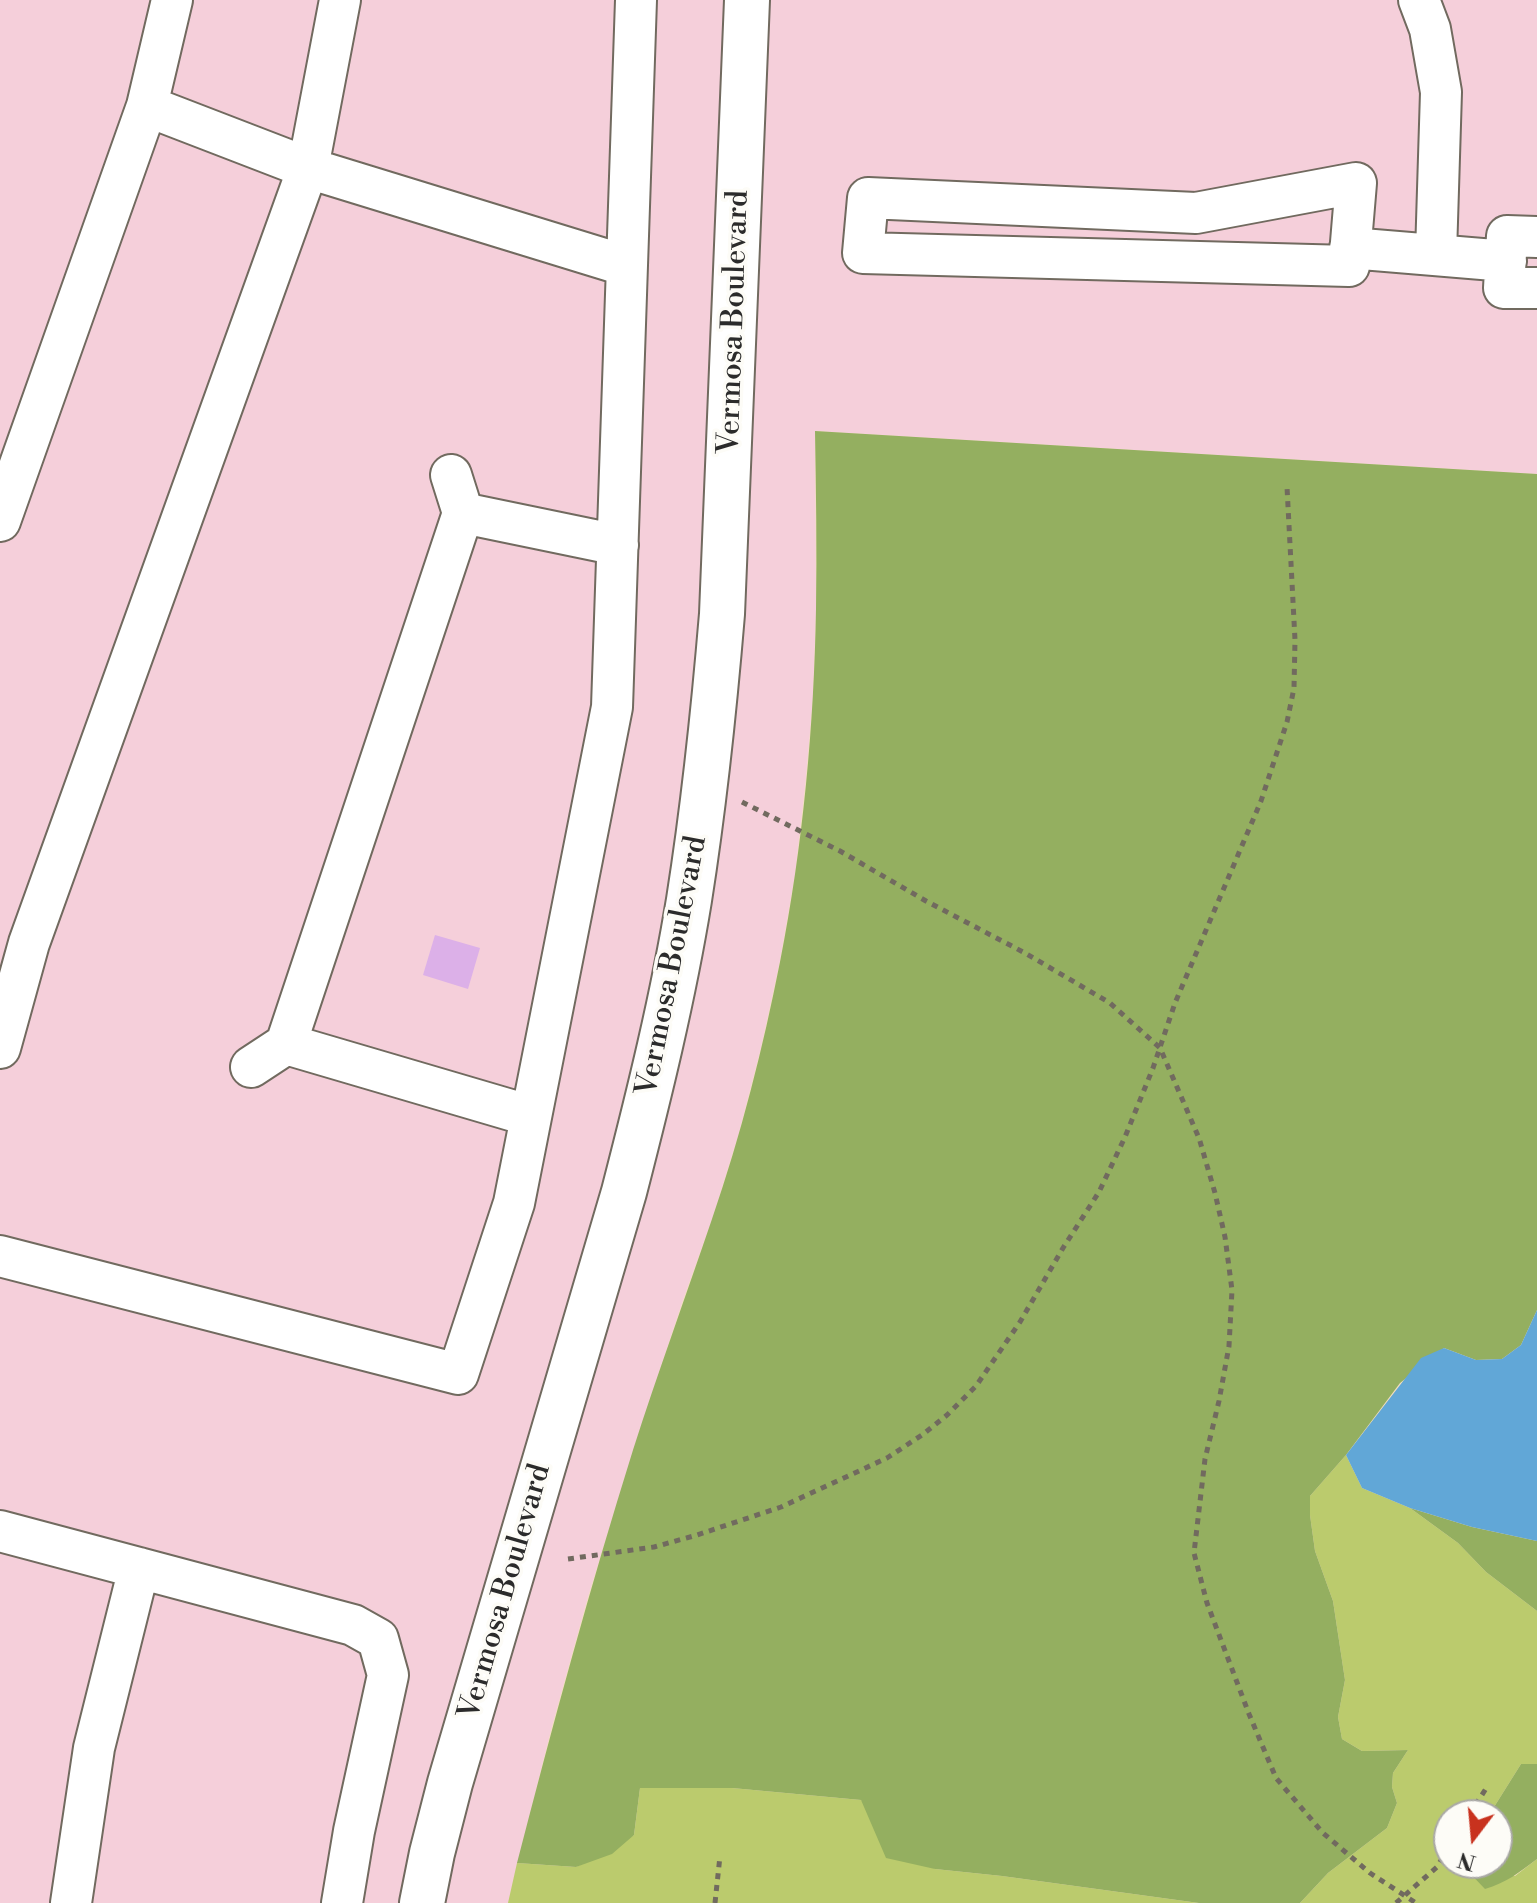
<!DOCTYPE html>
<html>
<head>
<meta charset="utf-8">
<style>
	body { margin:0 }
	#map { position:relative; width:1537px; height:1903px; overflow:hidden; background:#f2dfc0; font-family:"Libre Bodoni",serif }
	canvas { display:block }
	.north { position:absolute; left:1433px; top:1799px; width:80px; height:80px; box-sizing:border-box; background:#fdfcf7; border:2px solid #a9a8a5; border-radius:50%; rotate:196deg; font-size:22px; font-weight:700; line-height:32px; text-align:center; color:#2b2b2b }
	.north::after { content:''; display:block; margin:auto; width:28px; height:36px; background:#c8321e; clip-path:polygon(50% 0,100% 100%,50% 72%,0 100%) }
</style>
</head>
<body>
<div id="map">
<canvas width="1537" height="1903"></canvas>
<div class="north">N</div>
</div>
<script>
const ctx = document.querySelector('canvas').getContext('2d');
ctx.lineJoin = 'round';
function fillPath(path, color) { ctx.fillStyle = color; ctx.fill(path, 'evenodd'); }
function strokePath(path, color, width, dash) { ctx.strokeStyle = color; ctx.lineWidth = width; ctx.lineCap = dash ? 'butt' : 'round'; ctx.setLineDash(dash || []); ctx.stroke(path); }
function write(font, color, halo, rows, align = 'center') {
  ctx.font = font + ' "Libre Bodoni",serif'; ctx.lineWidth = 7; ctx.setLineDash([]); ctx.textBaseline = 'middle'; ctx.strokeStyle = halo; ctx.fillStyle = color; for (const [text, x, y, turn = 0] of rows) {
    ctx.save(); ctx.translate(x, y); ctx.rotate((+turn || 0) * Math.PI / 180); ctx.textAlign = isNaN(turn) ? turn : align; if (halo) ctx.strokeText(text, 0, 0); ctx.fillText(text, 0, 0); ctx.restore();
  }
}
fillPath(new Path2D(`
	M0 0H1537V474L815 431 816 611 813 699 805 787 795 875 780 961 761 1048 739 1133 713 1217 683 1300 634 1448 588 1597 551 1730 508 1903H0Z`), '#f5cfda');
fillPath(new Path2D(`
	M1346 1455 1362 1488 1410 1508 1458 1543 1486 1572 1537 1611V1764H1521L1489 1815H1449V1863H1465L1463 1866 1515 1876 1537 1859V1903H1300L1328 1873 1387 1828 1397 1803 1392 1787 1393 1773 1408 1750 1362 1751 1342 1739 1338 1717 1345 1680 1333 1601 1315 1551 1310 1515V1496Z
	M640 1788H732L861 1800 935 1869 1002 1876 1199 1903H508L517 1863 576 1867 634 1835Z`), '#bbcb6d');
fillPath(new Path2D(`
	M815 431 1537 474V1310L1521 1345 1502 1359 1476 1360 1444 1348 1400 1383 1346 1455 1310 1496V1515L1315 1551 1333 1601 1345 1680 1338 1717 1342 1739 1362 1751 1408 1750 1393 1773 1392 1787 1397 1803 1387 1828 1328 1873 1300 1903H1199L1002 1876 935 1869 886 1858 861 1800 732 1788H640L634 1835 612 1854 576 1867 517 1863C553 1724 590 1587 633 1450 658 1372 686 1296 712 1219 741 1135 763 1048 780 962 803 846 814 726 816 609 817 549 816 490 815 431Z
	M1410 1508 1472 1527 1537 1541V1611L1486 1572 1458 1543Z
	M1521 1764H1537V1859C1520 1872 1506 1883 1485 1889L1463 1866 1465 1863H1497V1815H1489Z`), '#94af60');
fillPath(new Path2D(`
	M1537 1310V1541L1472 1527 1410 1508 1362 1488 1346 1455 1421 1358 1444 1348 1476 1360 1502 1359 1521 1345Z`), '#61a7d7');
fillPath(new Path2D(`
	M435 935 480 948 468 989 423 975Z`), '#dcb0e8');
const minor = new Path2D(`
	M1419 0 1430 29 1441 92 1436 254
	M147 106 308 168 627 266
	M1356 183 1349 266 863 253 868 198 1196 213Z
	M1537 237 1507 236 1504 288H1537
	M1350 248 1506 261
	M451 475 463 513
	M0 521 147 106 172 0
	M0 1048 29 943 308 168 340 0
	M251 1067 286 1044
	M531 1116 286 1044 463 513 618 545
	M0 1256 458 1374 514 1203 612 707 636 0
	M0 1531 353 1625 378 1639 388 1675 354 1831 342 1903
	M71 1903 94 1748 139 1568`);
const major = new Path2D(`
	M422 1903 432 1853 450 1783 624 1192C649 1095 673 998 689 900 704 805 714 710 722 614L747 0`);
strokePath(minor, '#716a5f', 44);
strokePath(major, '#716a5f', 48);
strokePath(new Path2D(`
	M742 802 840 851 926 901 1025 953 1110 1003 1160 1048 1199 1138 1215 1193 1225 1237 1232 1290 1229 1346 1219 1401 1205 1459 1194 1553 1207 1603 1249 1714 1276 1778 1323 1833 1370 1873 1416 1903
	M568 1559 654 1547 697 1535 781 1507 887 1458 922 1435 947 1415 976 1386 1020 1322 1063 1248 1099 1192 1125 1137 1153 1068 1175 1003 1261 801 1287 722 1294 688 1295 640 1287 487
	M1469 1815 1487 1787
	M715 1903 720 1856
	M1396 1903 1437 1867 1449 1847`), '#716a5f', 5, [6, 6]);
strokePath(minor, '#fff', 40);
strokePath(major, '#fff', 44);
write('30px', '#2b2b2b', '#fdfcf7', [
	["Vermosa Boulevard",735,322,-88],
	["Vermosa Boulevard",673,966,-79],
	["Vermosa Boulevard",506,1592,-74]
]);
</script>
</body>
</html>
